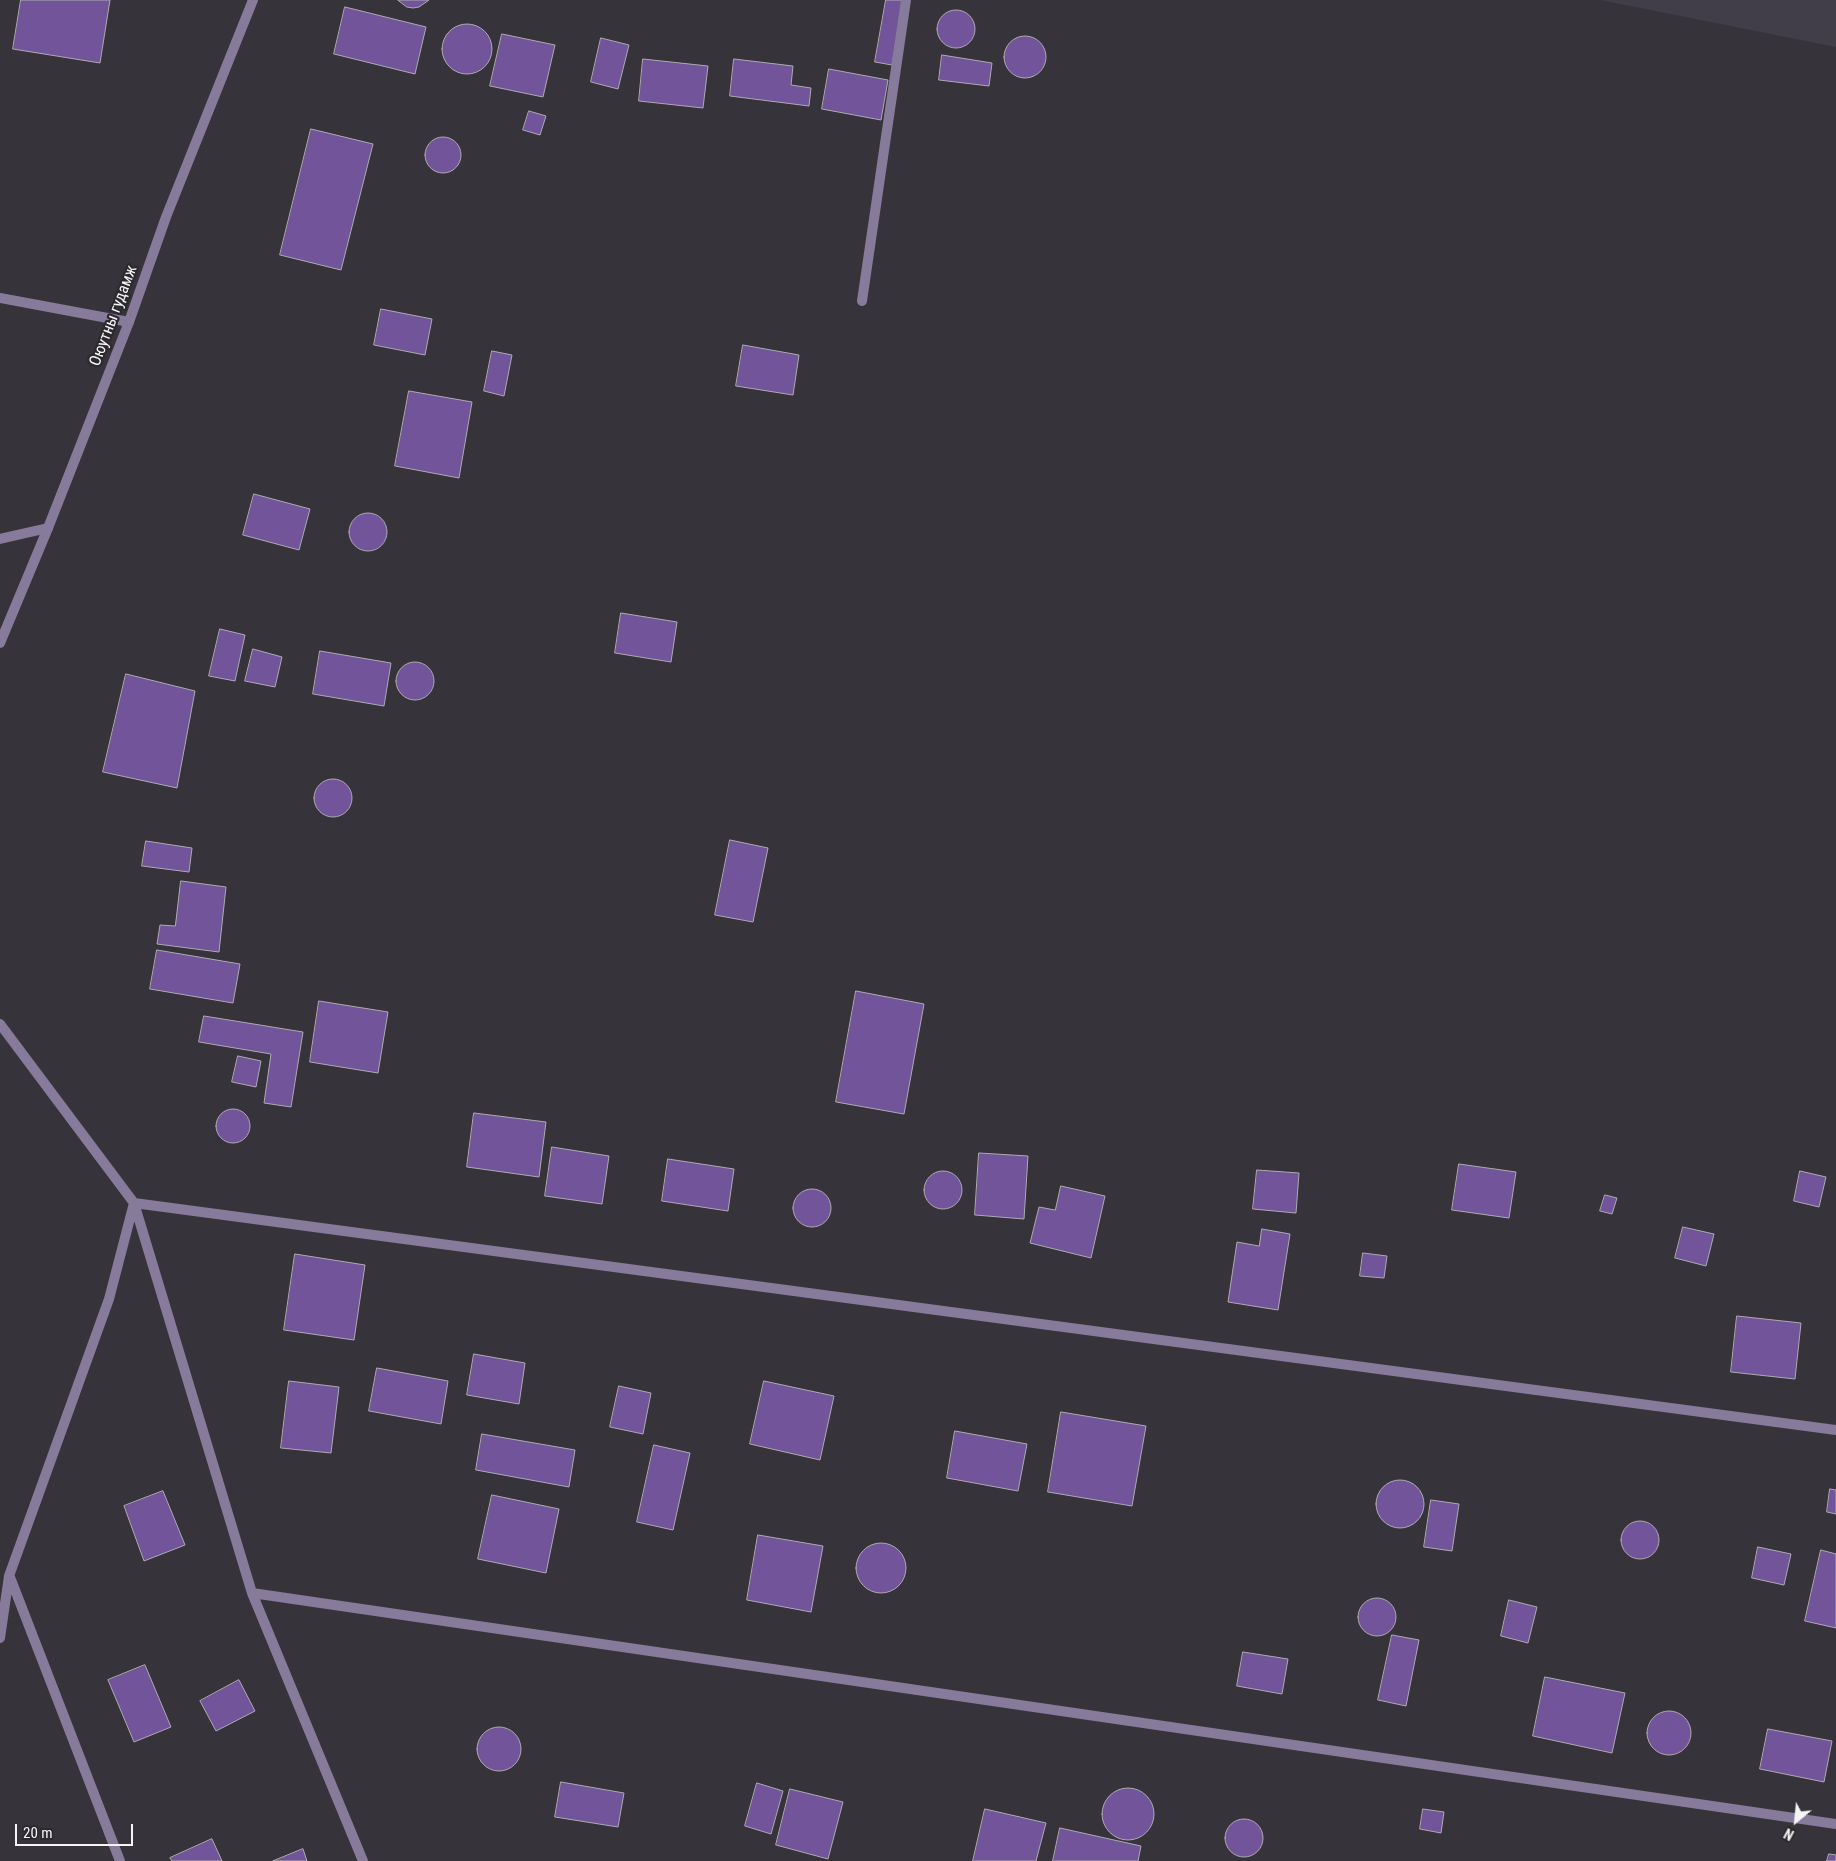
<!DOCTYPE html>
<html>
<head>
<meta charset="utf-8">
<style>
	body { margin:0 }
	#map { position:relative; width:1836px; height:1861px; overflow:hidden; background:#36343a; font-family:"Roboto Condensed",sans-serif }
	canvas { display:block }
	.north { position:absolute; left:1771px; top:1796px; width:50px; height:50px; -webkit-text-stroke:4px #2c2a2f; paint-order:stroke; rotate:208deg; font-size:14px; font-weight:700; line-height:20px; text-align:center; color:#f5f4f7 }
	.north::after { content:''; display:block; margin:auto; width:18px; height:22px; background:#f5f4f7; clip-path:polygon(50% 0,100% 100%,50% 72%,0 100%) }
	.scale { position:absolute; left:15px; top:1824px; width:118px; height:22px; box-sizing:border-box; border:2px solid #f5f4f7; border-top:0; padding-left:6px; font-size:15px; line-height:18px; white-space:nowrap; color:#f5f4f7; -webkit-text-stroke:4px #2c2a2f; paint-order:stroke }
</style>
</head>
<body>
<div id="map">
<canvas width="1836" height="1861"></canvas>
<div class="north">N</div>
<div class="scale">20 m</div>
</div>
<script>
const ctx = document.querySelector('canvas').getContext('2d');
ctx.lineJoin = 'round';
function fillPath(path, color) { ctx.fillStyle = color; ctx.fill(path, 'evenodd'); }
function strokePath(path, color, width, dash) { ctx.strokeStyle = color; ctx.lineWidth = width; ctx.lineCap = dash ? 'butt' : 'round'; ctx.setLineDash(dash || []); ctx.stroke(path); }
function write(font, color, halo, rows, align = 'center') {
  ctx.font = font + ' "Roboto Condensed",sans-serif'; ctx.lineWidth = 4.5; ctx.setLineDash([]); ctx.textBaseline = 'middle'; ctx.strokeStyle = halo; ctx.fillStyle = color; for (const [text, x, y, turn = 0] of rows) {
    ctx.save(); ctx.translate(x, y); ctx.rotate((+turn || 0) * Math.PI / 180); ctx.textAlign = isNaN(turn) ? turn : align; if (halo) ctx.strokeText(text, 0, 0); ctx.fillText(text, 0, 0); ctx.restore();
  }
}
fillPath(new Path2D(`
	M1600 0H1836V47Z`), '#423e49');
const building = new Path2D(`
	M21 0H110L100 63 13 49Z
	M398 0H429L419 7 413 8 407 7Z
	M886 0H903L892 65 875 62Z
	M345 7 426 27 415 74 334 54Z
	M937 29a19 19 0 1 1 38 0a19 19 0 1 1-38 0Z
	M442 49a25 25 0 1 1 50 0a25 25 0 1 1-50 0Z
	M502 34 555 45 543 97 490 86Z
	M1004 57a21 21 0 1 1 42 0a21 21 0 1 1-42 0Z
	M601 38 629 45 618 89 591 82Z
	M942 55 992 63 989 86 939 80Z
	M643 59 708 66 703 108 639 101Z
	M734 59 793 66 791 85 811 88 809 106 730 96Z
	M829 69 888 80 881 120 822 109Z
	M529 111 546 116 540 135 523 130Z
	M311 129 373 144 341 270 280 255Z
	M425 155a18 18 0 1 1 36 0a18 18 0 1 1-36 0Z
	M381 309 432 319 425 355 374 345Z
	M743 345 799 355 793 395 736 386Z
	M492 351 512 355 504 396 484 391Z
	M409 391 472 402 459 478 395 466Z
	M254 494 310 509 299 550 243 535Z
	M349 532a19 19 0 1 1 38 0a19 19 0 1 1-38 0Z
	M621 613 677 622 671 662 615 653Z
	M220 629 245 635 235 681 209 676Z
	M253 649 282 657 275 687 245 681Z
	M320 651 391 663 384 706 313 694Z
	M396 681a19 19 0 1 1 38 0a19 19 0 1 1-38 0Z
	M126 674 195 691 177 788 103 772Z
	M314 798a19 19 0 1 1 38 0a19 19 0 1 1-38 0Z
	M730 840 768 848 753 922 715 915Z
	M146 841 192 848 189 872 142 866Z
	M181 881 226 887 219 952 157 944 160 925 175 926Z
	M157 950 240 964 233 1003 150 989Z
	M856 991 924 1004 904 1114 836 1102Z
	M319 1001 388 1012 378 1073 310 1062Z
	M204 1016 303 1032 291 1107 264 1103 271 1054 199 1042Z
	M238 1056 261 1061 256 1087 232 1082Z
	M216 1126a17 17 0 1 1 34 0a17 17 0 1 1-34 0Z
	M474 1113 546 1122 539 1177 467 1167Z
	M552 1147 609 1156 602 1204 545 1196Z
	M979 1153 1028 1156 1024 1219 975 1215Z
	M668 1159 734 1169 728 1211 662 1201Z
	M1459 1164 1516 1172 1509 1218 1452 1210Z
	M1257 1170 1299 1173 1296 1213 1253 1209Z
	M1800 1171 1826 1177 1819 1207 1794 1201Z
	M924 1190a19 19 0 1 1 38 0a19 19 0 1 1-38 0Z
	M1061 1186 1105 1196 1091 1258 1030 1243 1039 1207 1055 1210Z
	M793 1208a19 19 0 1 1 38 0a19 19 0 1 1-38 0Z
	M1605 1195 1617 1198 1612 1214 1600 1211Z
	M1683 1227 1714 1234 1706 1266 1675 1258Z
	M1262 1229 1290 1234 1278 1310 1228 1302 1237 1242 1259 1246Z
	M1363 1253 1387 1256 1384 1278 1360 1276Z
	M295 1254 365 1265 354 1340 284 1330Z
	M1737 1316 1801 1323 1795 1379 1731 1372Z
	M474 1354 525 1363 519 1404 467 1395Z
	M377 1368 448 1381 441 1424 369 1411Z
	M289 1381 339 1387 331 1453 281 1448Z
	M764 1381 834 1396 820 1460 750 1444Z
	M619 1386 651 1393 643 1434 610 1427Z
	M1061 1412 1146 1426 1132 1506 1048 1492Z
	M955 1431 1027 1444 1018 1491 947 1478Z
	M482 1434 575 1450 569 1487 476 1470Z
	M654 1445 690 1453 673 1530 637 1522Z
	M1376 1504a24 24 0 1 1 48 0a24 24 0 1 1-48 0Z
	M1830 1489 1836 1490V1514L1827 1512Z
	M163 1491 185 1545 144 1561 124 1506Z
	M492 1495 559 1509 546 1573 478 1559Z
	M1431 1500 1459 1504 1452 1551 1424 1547Z
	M1621 1540a19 19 0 1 1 38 0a19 19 0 1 1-38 0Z
	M758 1535 823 1546 811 1612 747 1600Z
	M856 1568a25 25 0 1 1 50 0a25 25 0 1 1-50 0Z
	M1758 1547 1791 1554 1784 1585 1752 1578Z
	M1821 1550 1836 1554V1628L1805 1621Z
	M1358 1617a19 19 0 1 1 38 0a19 19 0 1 1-38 0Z
	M1509 1600 1537 1607 1528 1643 1501 1636Z
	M1392 1635 1419 1640 1406 1706 1378 1700Z
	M1243 1652 1288 1659 1282 1694 1237 1686Z
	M145 1665 171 1727 134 1742 108 1680Z
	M1545 1677 1625 1693 1612 1753 1533 1736Z
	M239 1680 255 1711 216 1731 200 1701Z
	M1647 1733a22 22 0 1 1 44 0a22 22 0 1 1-44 0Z
	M477 1749a22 22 0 1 1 44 0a22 22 0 1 1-44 0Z
	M1768 1729 1832 1741 1824 1782 1760 1769Z
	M561 1782 624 1793 618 1827 555 1817Z
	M757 1783 783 1791 771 1834 745 1826Z
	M1102 1814a26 26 0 1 1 52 0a26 26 0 1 1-52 0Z
	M790 1789 843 1802 828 1859 776 1845Z
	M985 1809 1046 1823 1036 1861H973Z
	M1423 1809 1444 1812 1441 1833 1420 1829Z
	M1225 1838a19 19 0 1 1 38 0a19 19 0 1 1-38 0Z
	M1060 1828 1141 1846 1138 1861H1053Z
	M212 1839 222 1861H172L170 1858Z
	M303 1849 307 1861H273Z
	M1829 1854 1836 1855V1861H1827Z`);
fillPath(building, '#71549a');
strokePath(building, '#adabb1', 1);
strokePath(new Path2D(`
	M0 298 129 322
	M862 301 906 0
	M0 539 48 528
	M0 1024 134 1203 109 1299 9 1576 0 1638
	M10 1577 120 1861
	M252 1593 1836 1824
	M363 1861 252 1593 134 1203 1836 1430`), '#877b9b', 10);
strokePath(new Path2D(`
	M0 643 48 528 129 322 166 217 253 0`), '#877b9b', 10);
write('16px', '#f5f4f7', '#2c2a2f', [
	["Оюутны гудамж",114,316,-69]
]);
</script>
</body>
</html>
